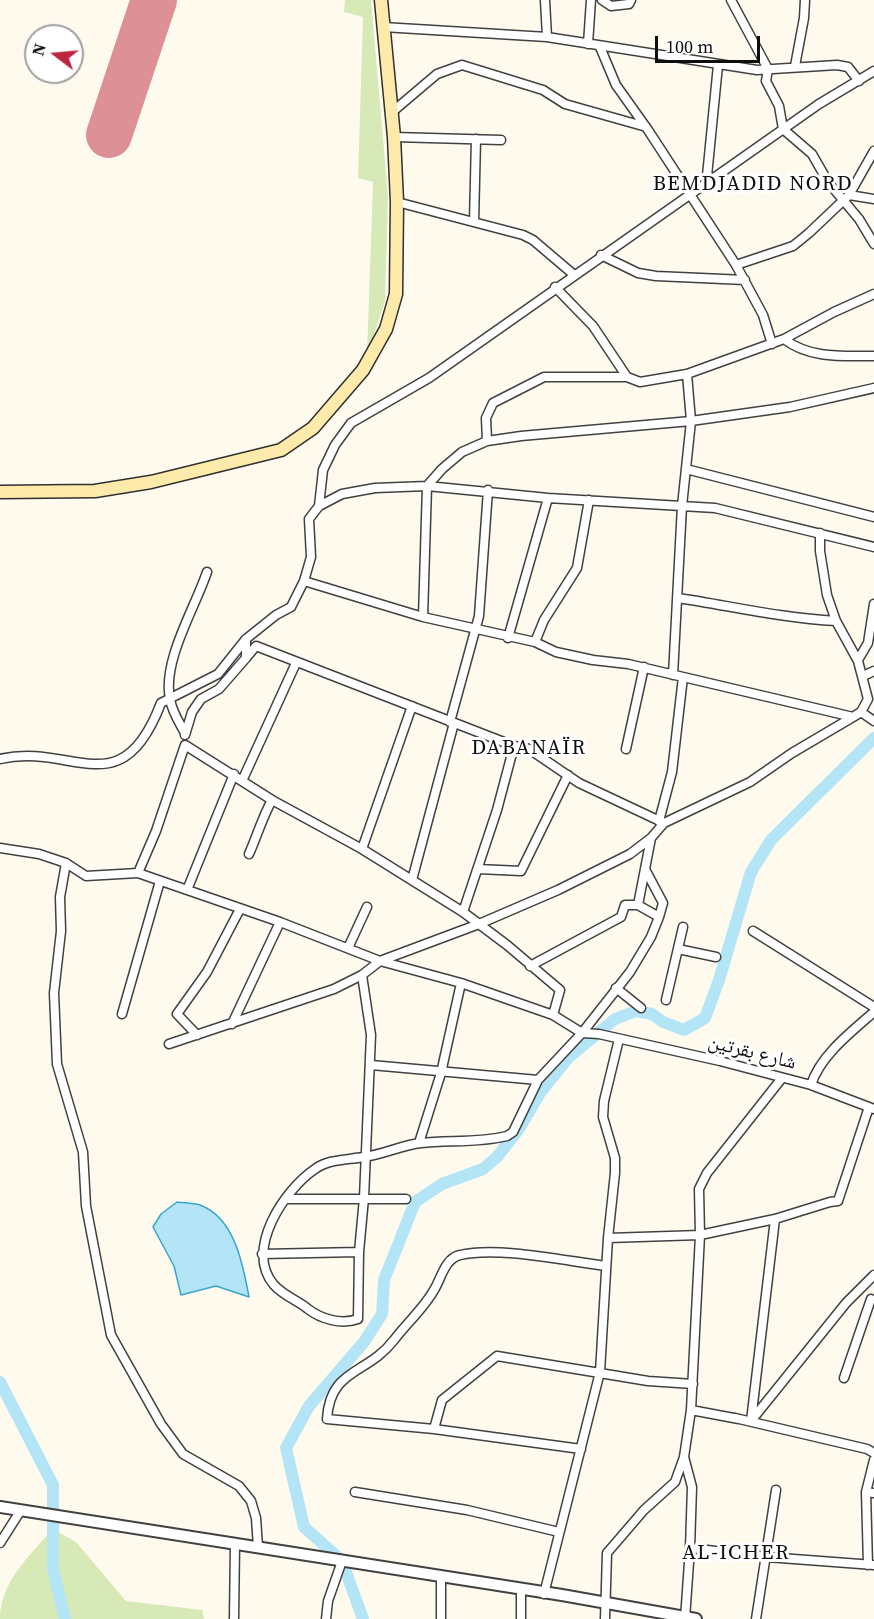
<!DOCTYPE html>
<html>
<head>
<meta charset="utf-8">
<style>
	body { margin:0 }
	#map { position:relative; width:874px; height:1619px; overflow:hidden; background:#fffaee; font-family:"Source Serif 4",serif }
	canvas { display:block }
	.north { position:absolute; left:24px; top:24px; width:60px; height:60px; box-sizing:border-box; background:#fff; border:2px solid #9f9f9f; border-radius:50%; rotate:286deg; font-size:16px; font-weight:700; line-height:24px; text-align:center; color:#0e0e0e }
	.north::after { content:''; display:block; margin:auto; width:21px; height:27px; background:#bd2640; clip-path:polygon(50% 0,100% 100%,50% 72%,0 100%) }
	.scale { position:absolute; left:655px; top:36px; width:105px; height:27px; box-sizing:border-box; border:3px solid #0e0e0e; border-top:0; padding-left:8px; font-size:18px; line-height:21px; white-space:nowrap; color:#0e0e0e; -webkit-text-stroke:4px #fff; paint-order:stroke }
</style>
</head>
<body>
<div id="map">
<canvas width="874" height="1619"></canvas>
<div class="north">N</div>
<div class="scale">100 m</div>
</div>
<script>
const ctx = document.querySelector('canvas').getContext('2d');
ctx.lineJoin = 'round';
function fillPath(path, color) { ctx.fillStyle = color; ctx.fill(path, 'evenodd'); }
function strokePath(path, color, width, dash) { ctx.strokeStyle = color; ctx.lineWidth = width; ctx.lineCap = dash ? 'butt' : 'round'; ctx.setLineDash(dash || []); ctx.stroke(path); }
function write(font, color, halo, rows, align = 'center') {
  ctx.font = font + ' "Source Serif 4","Noto Naskh Arabic",serif'; ctx.lineWidth = 6; ctx.setLineDash([]); ctx.textBaseline = 'middle'; ctx.strokeStyle = halo; ctx.fillStyle = color; for (const [text, x, y, turn = 0] of rows) {
    ctx.save(); ctx.translate(x, y); ctx.rotate((+turn || 0) * Math.PI / 180); ctx.textAlign = isNaN(turn) ? turn : align; if (halo) ctx.strokeText(text, 0, 0); ctx.fillText(text, 0, 0); ctx.restore();
  }
}
fillPath(new Path2D(`
	M345 0H371L388 196 385 301 367 356 373 182 358 178 363 17 344 12Z
	M53 1529 76 1542 126 1601 202 1610 204 1619H0C0 1582 30 1555 53 1529Z`), '#d8e9b8');
const water = new Path2D(`
	M177 1202C184 1203 193 1203 200 1205 235 1218 243 1265 249 1297L216 1286 181 1295 174 1266 153 1227 161 1214Z`);
fillPath(water, '#b3e5f6');
strokePath(water, '#3ba5cc', 1.5);
strokePath(new Path2D(`
	M0 1382 53 1485V1569L65 1619
	M363 1619 342 1561 304 1527 286 1448 309 1406 364 1342 382 1314 384 1280 415 1202 442 1184 483 1169 497 1157 519 1129 540 1093 568 1058 615 1019 636 1011 652 1014 663 1022 684 1030 705 1018 719 980 751 872 771 840 874 738`), '#b3e5f6', 12);
strokePath(new Path2D(`
	M109 135 154 0`), '#de9097', 46);
const minor = new Path2D(`
	M545 0 547 37
	M602 0 611 6 629 4 631 0
	M731 0 768 69 766 81 779 106 783 129 812 154 828 182 859 219 874 244
	M383 27 547 37 757 70 837 65 848 67 859 81
	M588 44 591 0
	M600 47 616 85 648 130 736 265 763 315 772 344
	M795 66 804 18 805 0
	M391 113 437 74 462 65 543 90 565 104 643 126
	M394 137 501 140
	M706 186 718 65
	M849 195 874 199
	M397 202 523 235 533 240 573 274
	M474 222 476 139
	M601 255 638 273 656 276 745 280
	M736 265 793 246 809 233 849 195 874 151
	M555 287 593 326 627 377 640 382 687 374 784 339C810 359 843 356 874 356
	M784 339 834 312 874 294
	M487 441 486 418 493 403 544 377H627
	M686 469 874 517
	M319 506 323 470 335 445 351 423 429 378 819 104 874 71
	M304 581 423 617 535 642 556 652 593 660 628 664 853 717 861 712 868 699 858 661 836 621 827 595 820 551V533
	M678 598C731 606 782 618 836 621
	M423 617 427 486 442 469 462 452 487 441 521 436 691 421 790 407 874 388
	M508 638 548 498
	M246 639V658L256 646 514 746 529 749 579 783 664 823 750 782 792 753 853 717
	M535 642 544 620 577 568 589 500
	M858 660 868 643 874 604
	M673 675 682 506 691 421 687 374
	M863 676 874 671
	M861 712 874 721
	M450 722 479 616 488 490
	M185 733C179 722 172 712 170 699 162 661 195 608 207 572
	M185 735 192 712 201 699 219 689 246 658
	M626 749 644 667
	M0 759C73 742 121 808 161 703L218 674 246 639 276 615 291 607 304 581 311 557 309 519 319 506 342 494 375 488 427 486 548 498 715 508 874 547
	M242 781 296 663
	M659 821 672 772 683 677
	M0 848 39 854 66 863 86 876 138 873 280 922 380 961 461 983 553 1015 582 1033 599 1034 720 1061 811 1085 874 1109
	M362 849 412 706
	M249 854C257 836 262 818 272 800
	M66 863 60 897 61 931 54 993 57 1064 83 1152 86 1206 111 1335 161 1424 183 1454 239 1486 251 1501 256 1518 258 1547
	M478 869 521 871 568 775
	M645 869 663 903 659 917
	M138 873 156 831 185 745 272 800 362 849 463 912 507 945 560 990 553 1015
	M412 880 454 723
	M187 890 234 774
	M463 912 497 810 514 746
	M753 931 874 1007
	M348 948 367 907
	M678 949 716 957
	M530 966 621 917 625 905H638L651 838
	M362 975 371 1035 364 1198 359 1252 358 1319C341 1325 321 1319 308 1309 297 1300 284 1296 274 1285 244 1250 284 1190 315 1169 329 1159 347 1160 363 1157 383 1155 401 1145 421 1143 449 1140 479 1143 507 1136L513 1132 538 1080 582 1033 630 972 651 937 659 917 638 905
	M616 988 641 1008
	M666 1000 683 927
	M122 1014 160 881
	M232 1024 280 922
	M197 1035 177 1014 207 972 240 909
	M169 1044 334 989 362 975 380 961 479 924 558 890 630 854 651 838 664 823
	M371 1065 538 1080
	M811 1085C820 1056 851 1032 874 1012
	M419 1143 441 1073 461 983
	M286 1199H406
	M608 1238 700 1235 775 1219 830 1202 838 1201 869 1107
	M262 1254 359 1252
	M844 1378 871 1299
	M691 1410 739 1419
	M735 1418 867 1449 874 1453
	M751 1421 775 1219
	M751 1421 846 1303 874 1275
	M434 1429 442 1400 497 1356 648 1381 693 1384
	M581 1449 434 1429 327 1419C330 1368 367 1375 394 1340 406 1324 424 1308 434 1290 441 1279 445 1258 460 1255 498 1246 566 1261 606 1266
	M684 1457 692 1487 690 1548
	M874 1460 866 1492 874 1493
	M355 1492 467 1510 559 1532
	M866 1492 868 1565
	M0 1543 21 1510
	M441 1577V1619
	M544 1594 600 1372 608 1238 615 1173V1158L603 1117 604 1101 619 1039
	M234 1619 235 1544
	M326 1619 328 1601 342 1561
	M521 1619V1589
	M605 1619 607 1553 644 1510 675 1482 684 1457 691 1410 700 1235 699 1189 707 1173 782 1078
	M685 1619 690 1548 767 1557 874 1565
	M756 1619 776 1490`);
const tertiary = new Path2D(`
	M0 1507 562 1595 696 1619`);
const secondary = new Path2D(`
	M0 492 95 491 151 482 281 450 313 428 363 370 386 329 396 294 397 202 394 137 381 0`);
strokePath(minor, '#414141', 11);
strokePath(tertiary, '#414141', 14);
strokePath(secondary, '#303030', 15);
strokePath(minor, '#fff', 8);
strokePath(tertiary, '#fff', 10);
strokePath(secondary, '#feeaaa', 12);
write('20px', '#0e0e0e', '#fff', [
	["شارع بقرتين",752,1053,14]
]);
ctx.letterSpacing = '1.5px';
write('21px', '#0e0e0e', '#fff', [
	["BEMDJADID NORD",753,185],
	["DABANAÏR",529,749],
	["AL-ICHER",736,1554]
]);
ctx.letterSpacing = '0px';
</script>
</body>
</html>
